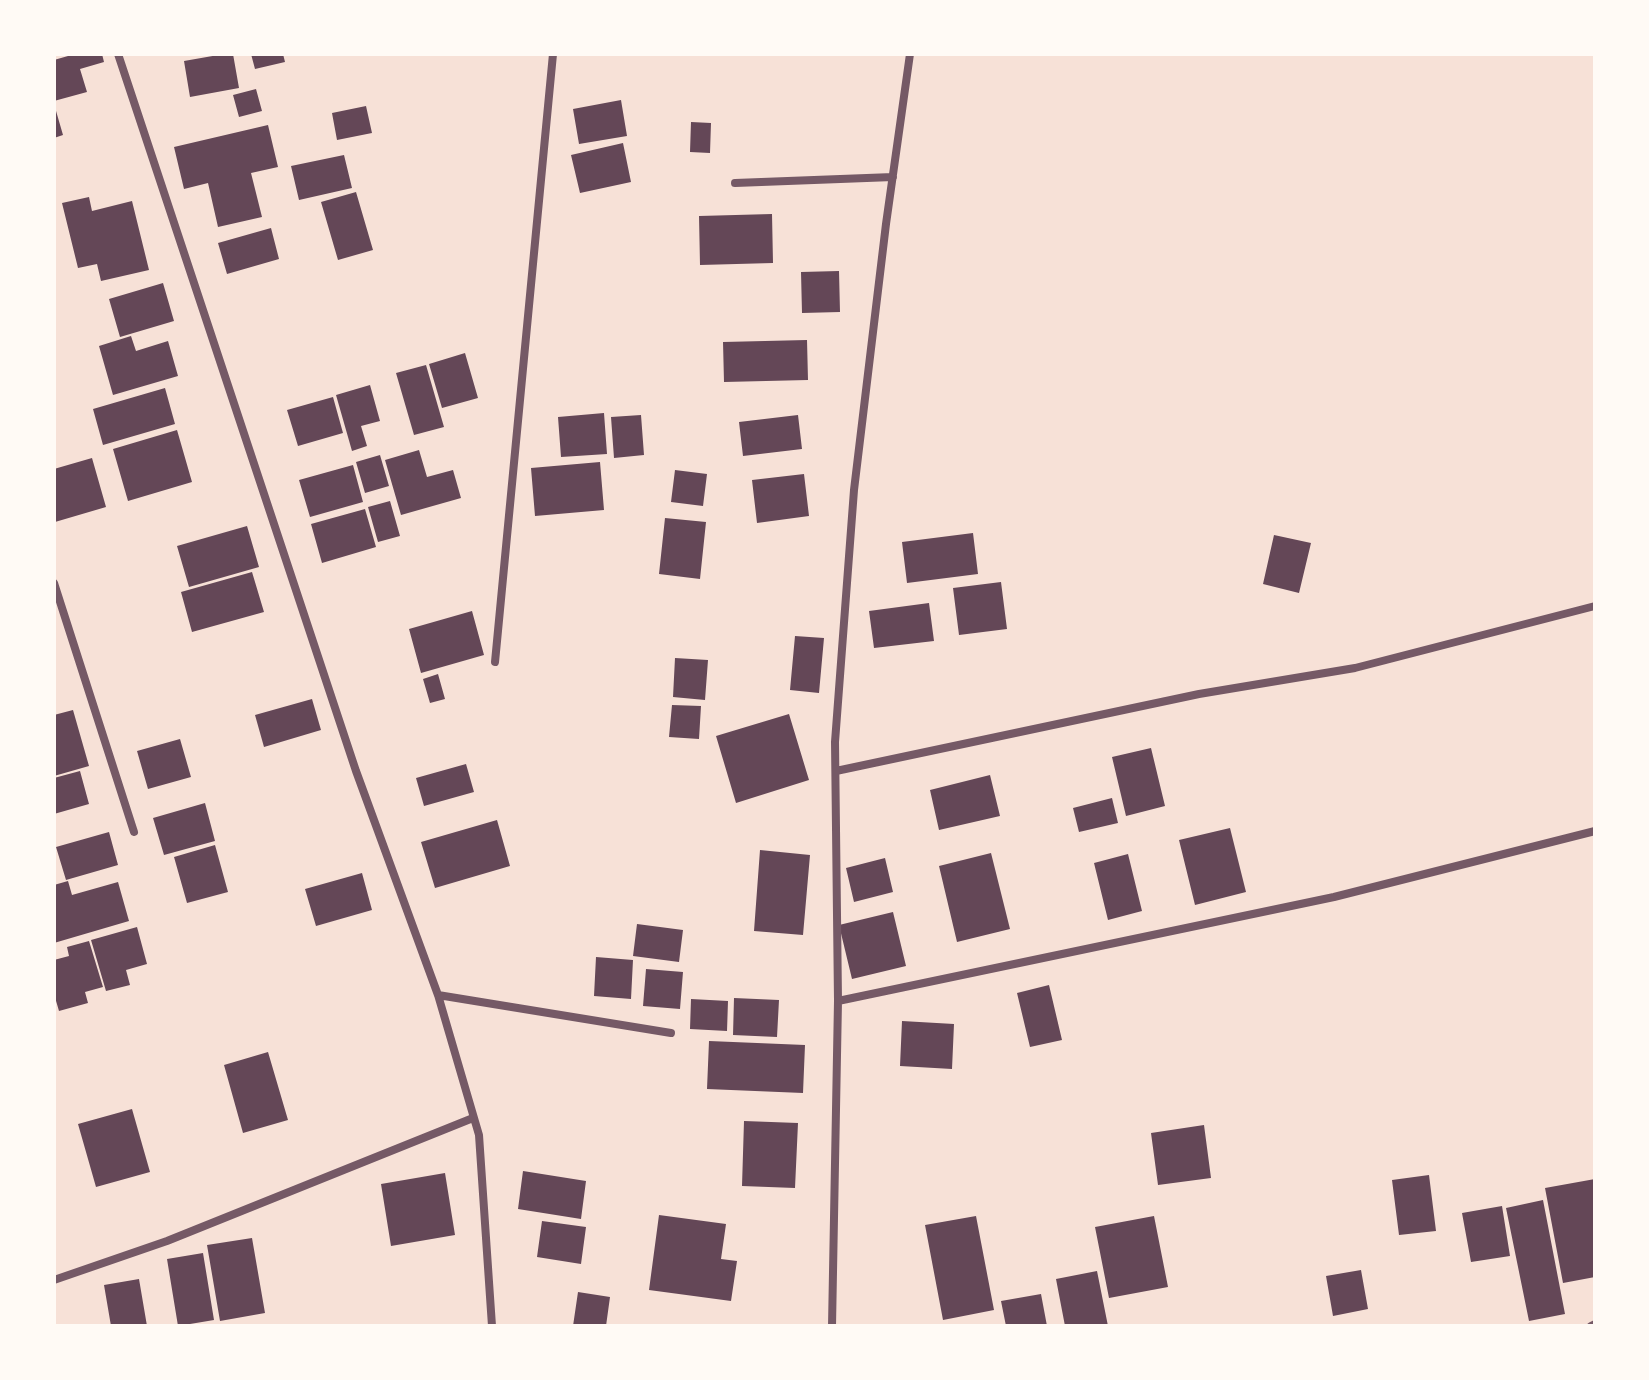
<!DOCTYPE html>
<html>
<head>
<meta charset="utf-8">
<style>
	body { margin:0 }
	#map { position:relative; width:1649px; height:1380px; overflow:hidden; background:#f7e1d7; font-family:"Varela Round",sans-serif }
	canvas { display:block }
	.frame { position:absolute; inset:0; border:56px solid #fffaf5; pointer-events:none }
</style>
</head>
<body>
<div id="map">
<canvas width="1649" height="1380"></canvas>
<div class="frame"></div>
</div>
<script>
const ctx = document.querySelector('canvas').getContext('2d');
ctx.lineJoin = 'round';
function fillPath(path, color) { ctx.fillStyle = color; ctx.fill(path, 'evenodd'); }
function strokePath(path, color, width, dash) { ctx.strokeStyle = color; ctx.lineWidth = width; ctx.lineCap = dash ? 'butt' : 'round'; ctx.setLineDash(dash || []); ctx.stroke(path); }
fillPath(new Path2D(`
	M75 54H102L104 62 80 69 87 92 54 101V60Z
	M224 54H233L239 88 190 97 184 61Z
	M251 54H283L285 62 255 69Z
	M256 89 262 111 239 117 233 95Z
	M621 100 627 136 579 144 573 109Z
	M54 104 63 135 54 138Z
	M366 106 372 133 337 140 332 113Z
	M691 122 711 123 710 153 690 152Z
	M268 125 278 167 251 173 262 217 218 227 208 183 184 189 174 147Z
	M623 143 631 182 580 193 571 155Z
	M344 155 352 188 299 200 291 166Z
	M356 192 373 250 338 260 321 202Z
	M89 197 92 211 132 201 149 270 101 281 97 264 78 268 62 203Z
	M772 214 773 263 700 265 699 216Z
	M271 228 279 259 227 274 218 243Z
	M839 271 840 312 802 313 801 272Z
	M163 283 174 321 120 337 109 299Z
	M131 336 136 351 168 341 178 376 113 395 99 346Z
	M807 340 808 380 724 382 723 342Z
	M465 353 478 398 442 408 429 364Z
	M426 365 444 427 414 435 396 373Z
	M370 385 380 421 361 426 367 446 352 451 336 395Z
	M165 388 175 424 103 445 93 409Z
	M333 397 343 433 298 446 287 410Z
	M604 413 607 454 561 457 558 417Z
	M641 415 644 455 614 458 611 417Z
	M798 415 802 449 743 456 739 422Z
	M177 430 192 482 128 501 113 449Z
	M419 450 427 477 453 470 461 498 401 515 385 460Z
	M380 455 389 486 365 493 356 462Z
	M92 458 106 507 55 522 54 469Z
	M600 462 604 510 535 516 531 468Z
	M353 465 363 502 310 517 299 480Z
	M675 470 707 474 703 506 671 502Z
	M804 474 809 516 757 523 752 480Z
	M390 501 400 536 378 542 368 507Z
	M365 509 376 547 322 563 311 524Z
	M665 518 706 522 700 579 659 574Z
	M247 526 259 567 189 587 177 546Z
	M973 533 978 574 907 583 902 542Z
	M1274 535 1311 543 1299 593 1263 584Z
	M252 572 264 612 192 632 181 592Z
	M1001 582 1007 629 959 635 953 588Z
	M929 603 934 641 874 648 869 611Z
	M472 611 484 655 421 673 409 629Z
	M795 636 824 638 819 693 790 690Z
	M675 658 708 660 705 700 673 697Z
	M438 674 445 699 430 703 423 679Z
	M312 699 321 730 264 747 255 715Z
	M672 705 701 706 699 739 669 737Z
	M73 710 89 766 54 776V715Z
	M789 714 809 780 736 803 716 736Z
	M180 739 191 777 148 789 137 751Z
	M1151 748 1165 806 1126 816 1112 757Z
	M466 764 474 792 424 806 416 778Z
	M80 771 89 804 54 814V778Z
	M990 775 1000 816 939 830 930 790Z
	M1112 798 1118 823 1079 832 1073 808Z
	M205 803 215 841 164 855 153 818Z
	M497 820 510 866 435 888 421 842Z
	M1230 828 1246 892 1195 905 1179 840Z
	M109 832 118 865 66 880 56 847Z
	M215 845 228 892 187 903 174 857Z
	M760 850 810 855 803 935 754 931Z
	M991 853 1010 929 957 942 939 866Z
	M1128 854 1142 911 1108 920 1094 863Z
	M885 858 893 892 854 902 846 868Z
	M362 873 372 910 316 926 305 889Z
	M68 881 72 895 118 882 129 921 54 943V885Z
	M893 912 906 966 852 979 839 925Z
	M637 924 683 930 679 962 633 956Z
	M137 927 147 964 126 970 130 985 106 991 91 940Z
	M89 941 103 987 85 992 88 1003 59 1011 54 994V960L69 956 67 947Z
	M596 957 633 960 631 999 594 996Z
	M646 969 683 972 680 1009 643 1006Z
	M1049 985 1062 1040 1030 1047 1017 993Z
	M734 998 779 1000 777 1037 733 1035Z
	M691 999 728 1001 727 1031 690 1029Z
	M902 1021 954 1024 952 1069 900 1066Z
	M709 1041 805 1045 803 1093 707 1089Z
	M268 1052 288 1120 243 1133 224 1065Z
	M132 1109 150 1172 96 1187 78 1124Z
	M744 1121 798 1123 795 1188 742 1186Z
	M1204 1125 1211 1178 1158 1185 1151 1133Z
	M523 1171 586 1181 581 1219 518 1209Z
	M445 1173 455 1235 391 1246 381 1184Z
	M1429 1175 1436 1231 1399 1235 1392 1180Z
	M1595 1179V1277L1563 1283 1545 1188Z
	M1543 1200 1565 1314 1529 1321 1506 1208Z
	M1502 1206 1510 1256 1471 1262 1462 1213Z
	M659 1215 726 1224 721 1259 737 1261 731 1301 649 1290Z
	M976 1216 994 1310 943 1320 925 1225Z
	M1154 1216 1168 1287 1109 1298 1095 1227Z
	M542 1221 586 1227 581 1264 537 1257Z
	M252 1238 265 1313 220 1321 207 1245Z
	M203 1253 214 1320 178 1326 167 1259Z
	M1361 1270 1368 1309 1333 1316 1326 1276Z
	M1097 1271 1108 1326H1065L1056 1279Z
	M139 1279 147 1326H111L104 1285Z
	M578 1292 610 1297 606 1326H573Z
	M1041 1294 1047 1326H1006L1001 1301Z`), '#644757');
strokePath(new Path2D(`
	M118 54 356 771 438 995 479 1135 492 1326
	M735 183 893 177
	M54 583 134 832
	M495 662 553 54
	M836 771 1199 694 1355 668 1595 606
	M438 995 671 1033
	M838 1001 1334 897 1595 831
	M54 1280 167 1241 473 1118
	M832 1326 838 1001 835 742 854 490 886 224 910 54
	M1591 1326 1595 1324`), '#755966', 8);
</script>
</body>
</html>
